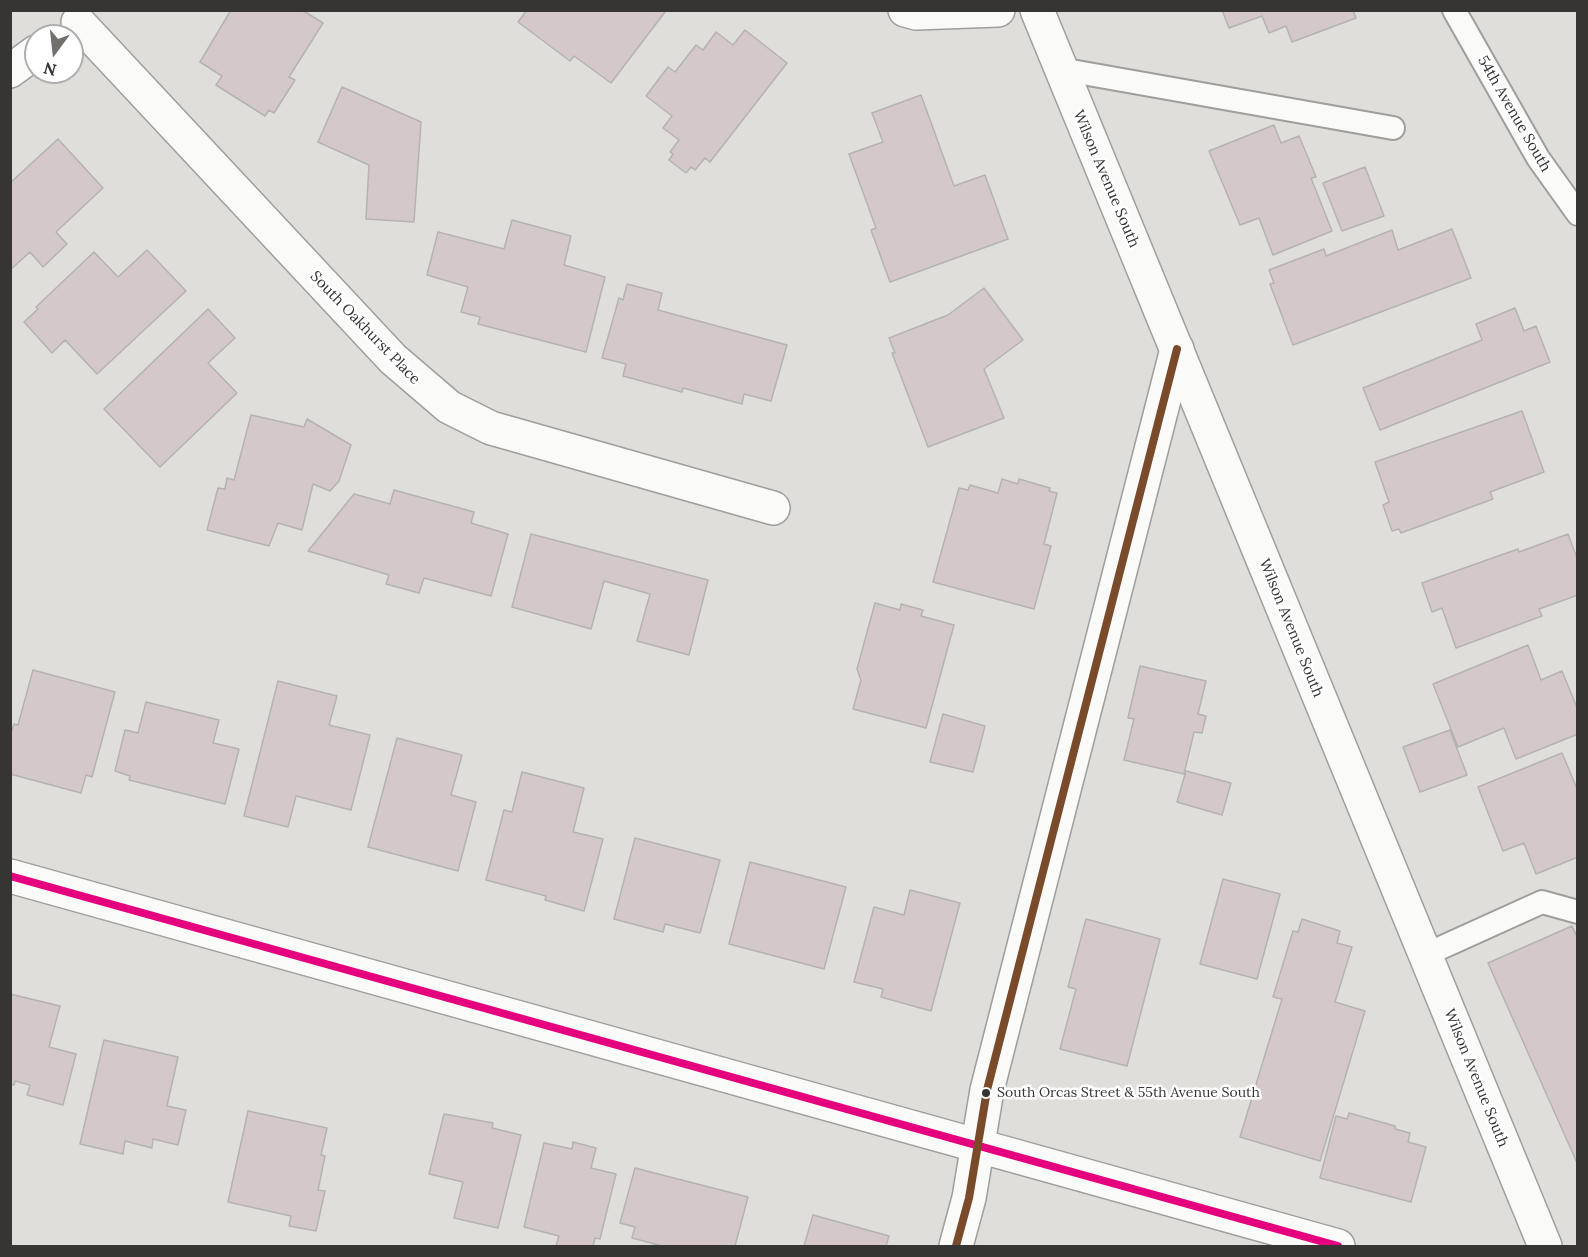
<!DOCTYPE html>
<html>
<head>
<meta charset="utf-8">
<style>
	body { margin:0 }
	#map { position:relative; width:1588px; height:1257px; overflow:hidden; background:#e0deda; font-family:Lora,serif }
	canvas { display:block }
	.frame { position:absolute; inset:0; border:12px solid #373533; pointer-events:none }
	.north { position:absolute; left:24px; top:24px; width:60px; height:60px; box-sizing:border-box; background:#fff; border:2px solid #afaead; border-radius:50%; rotate:195deg; font-size:16px; font-weight:700; line-height:24px; text-align:center; color:#373533 }
	.north::after { content:''; display:block; margin:auto; width:21px; height:27px; background:#72706d; clip-path:polygon(50% 0,100% 100%,50% 72%,0 100%) }
</style>
</head>
<body>
<div id="map">
<canvas width="1588" height="1257"></canvas>
<div class="frame"></div>
<div class="north">N</div>
</div>
<script>
const ctx = document.querySelector('canvas').getContext('2d');
ctx.lineJoin = 'round';
function fillPath(path, color) { ctx.fillStyle = color; ctx.fill(path, 'evenodd'); }
function strokePath(path, color, width, dash) { ctx.strokeStyle = color; ctx.lineWidth = width; ctx.lineCap = dash ? 'butt' : 'round'; ctx.setLineDash(dash || []); ctx.stroke(path); }
function write(font, color, halo, rows, align = 'center') {
  ctx.font = font + ' Lora,serif'; ctx.lineWidth = 5; ctx.setLineDash([]); ctx.textBaseline = 'middle'; ctx.strokeStyle = halo; ctx.fillStyle = color; for (const [text, x, y, turn = 0] of rows) {
    ctx.save(); ctx.translate(x, y); ctx.rotate((+turn || 0) * Math.PI / 180); ctx.textAlign = isNaN(turn) ? turn : align; if (halo) ctx.strokeText(text, 0, 0); ctx.fillText(text, 0, 0); ctx.restore();
  }
}
const building = new Path2D(`
	M231 10H302L323 23 289 77 295 80 274 113 269 110 265 116 216 85 222 76 200 62Z
	M527 10H663L665 12 611 83 574 56 570 61 518 22Z
	M1222 10H1353L1356 18 1292 42 1286 26 1269 33 1262 16 1229 28Z
	M745 30 787 63 710 162 705 158 695 170 691 167 686 173 669 160 673 154 670 152 679 140 663 128 672 116 646 96 668 67 675 72 696 45 703 50 716 32 733 45Z
	M342 87 421 122 414 222 366 219 369 165 318 142Z
	M921 95 954 186 985 175 1008 239 890 282 871 230 876 228 849 154 883 142 872 113Z
	M1274 125 1281 143 1299 136 1316 177 1311 178 1332 231 1273 255 1259 218 1240 225 1209 151Z
	M58 139 103 188 56 232 67 244 43 267 30 252 10 270V183Z
	M1365 167 1384 216 1342 231 1323 183Z
	M512 220 571 236 564 265 605 277 586 352 478 324 480 317 461 312 468 287 427 275 438 232 504 249Z
	M1452 229 1471 278 1293 345 1270 284 1274 283 1269 270 1324 249 1326 256 1392 230 1398 250Z
	M147 250 186 291 97 374 65 340 52 353 24 322 38 309 36 307 94 252 118 277Z
	M627 284 662 293 658 310 787 345 771 401 744 394 742 404 683 388 682 392 623 376 626 364 602 358 619 298 623 300Z
	M984 288 1023 340 984 369 1004 418 928 447 892 353H895L889 338 948 315Z
	M1515 308 1524 331 1536 326 1550 362 1380 430 1363 388 1482 340 1476 324Z
	M208 309 235 338 208 363 237 393 160 467 104 409Z
	M1522 411 1544 472 1490 492 1493 499 1401 533 1399 529 1392 531 1383 505 1389 502 1375 462Z
	M251 415 304 427 307 419 351 445 339 481 330 491 313 484 302 530 278 523 269 546 207 530 218 488 225 489 227 478 234 480Z
	M1002 479 1018 484 1019 479 1050 488 1049 491 1057 493 1044 544 1051 546 1034 609 933 582 959 488 968 490 970 485 998 493Z
	M394 490 474 512 471 523 508 534 491 596 424 578 419 593 386 584 389 575 308 551 354 494 390 504Z
	M531 534 708 580 689 655 637 641 650 594 604 581 591 629 512 607Z
	M1568 534 1578 561V595L1539 609 1542 616 1456 648 1442 608 1432 612 1422 583 1518 549 1519 552Z
	M875 603 900 610 901 604 923 610 921 616 954 625 926 728 853 709 861 680 857 669Z
	M1528 645 1541 680 1562 671 1578 710V734L1516 759 1504 728 1458 747 1433 684Z
	M1140 666 1206 681 1198 714 1206 716 1202 733 1194 732 1184 774 1124 760 1134 719 1128 718Z
	M33 670 115 692 92 777 86 775 81 793 10 774V735L14 724 18 725Z
	M278 681 337 696 329 725 370 735 351 810 296 796 288 827 244 816Z
	M146 702 219 720 213 743 239 749 225 804 129 780 130 776 115 771 125 730 138 733Z
	M943 714 985 726 973 772 930 762Z
	M1450 730 1467 775 1420 792 1403 747Z
	M397 738 462 755 451 795 476 802 458 871 368 847Z
	M1562 753 1578 791V857L1536 874 1524 843 1503 851 1478 787Z
	M1186 771 1231 783 1222 815 1177 802Z
	M522 772 584 788 573 832 603 839 584 911 545 900 546 896 486 880 504 810 512 812Z
	M635 838 720 860 700 933 665 924 663 932 614 919Z
	M750 862 846 887 824 969 729 944Z
	M1223 879 1280 894 1257 979 1200 964Z
	M910 890 960 903 931 1011 881 997 883 989 854 982 874 907 904 915Z
	M1086 919 1160 939 1127 1066 1060 1049 1076 989 1068 987Z
	M1302 919 1340 931 1337 943 1352 947 1335 1002 1365 1011 1320 1161 1240 1137 1282 999 1273 997 1293 931 1298 932Z
	M1572 926 1578 939V1165L1488 963Z
	M10 994 60 1006 49 1047 76 1054 63 1105 27 1095 30 1085 15 1081 14 1085 10 1084Z
	M104 1040 178 1057 167 1106 186 1110 178 1145 153 1139 152 1148 125 1141 123 1154 80 1144Z
	M248 1111 327 1128 321 1155 325 1156 318 1190 325 1191 316 1231 289 1226 291 1216 228 1202Z
	M1349 1113 1395 1126V1129L1410 1133 1408 1142 1426 1147 1411 1202 1320 1178 1336 1116 1347 1119Z
	M444 1114 493 1123 492 1128 521 1135 498 1228 454 1218 463 1182 429 1174Z
	M573 1142 596 1148 591 1168 616 1174 600 1239 595 1238 593 1246H556L559 1236 524 1227 544 1143 572 1149Z
	M635 1168 748 1197 735 1246H662L632 1238 635 1227 620 1223Z
	M813 1215 889 1236 886 1246H804Z`);
fillPath(building, '#d5c8ca');
strokePath(building, '#b5b3b1', 1.5);
const service = new Path2D(`
	M1454 10 1538 158 1578 214
	M1060 69 1393 128
	M1425 955 1542 902 1578 912`);
const minor = new Path2D(`
	M905 10 916 13 998 10
	M78 22 393 359 449 407 491 428 773 508
	M10 71 36 52
	M956 1246 969 1198 987 1090 1177 349`);
const tertiary = new Path2D(`
	M10 876 1338 1246`);
const secondary = new Path2D(`
	M1037 10 1545 1246`);
strokePath(service, '#a09e9b', 26);
strokePath(minor, '#a09e9b', 36);
strokePath(tertiary, '#a09e9b', 36);
strokePath(secondary, '#a09e9b', 36);
strokePath(service, '#fafaf9', 22);
strokePath(minor, '#fafaf9', 33);
strokePath(tertiary, '#fafaf9', 33);
strokePath(secondary, '#fafaf9', 33);
strokePath(new Path2D(`
	M10 876 1338 1246`), '#e5007d', 8);
strokePath(new Path2D(`
	M956 1246 969 1198 987 1090 1177 349`), '#7a4b2a', 8);
for (const [x, y, r, color] of [
	[986,1093,5,"#373533"]
]) { const dot = new Path2D(); dot.arc(x, y, r, 0, 2 * Math.PI); ctx.fillStyle = color; ctx.fill(dot); strokePath(dot, '#fff', 2); }
write('14px', '#373533', '#fff', [
	["South Orcas Street & 55th Avenue South",997,1093]
], 'left');
write('15px', '#373533', '#fff', [
	["54th Avenue South",1514,114,60],
	["Wilson Avenue South",1106,179,67],
	["South Oakhurst Place",365,328,46],
	["Wilson Avenue South",1291,628,68],
	["Wilson Avenue South",1476,1078,68]
]);
</script>
</body>
</html>
